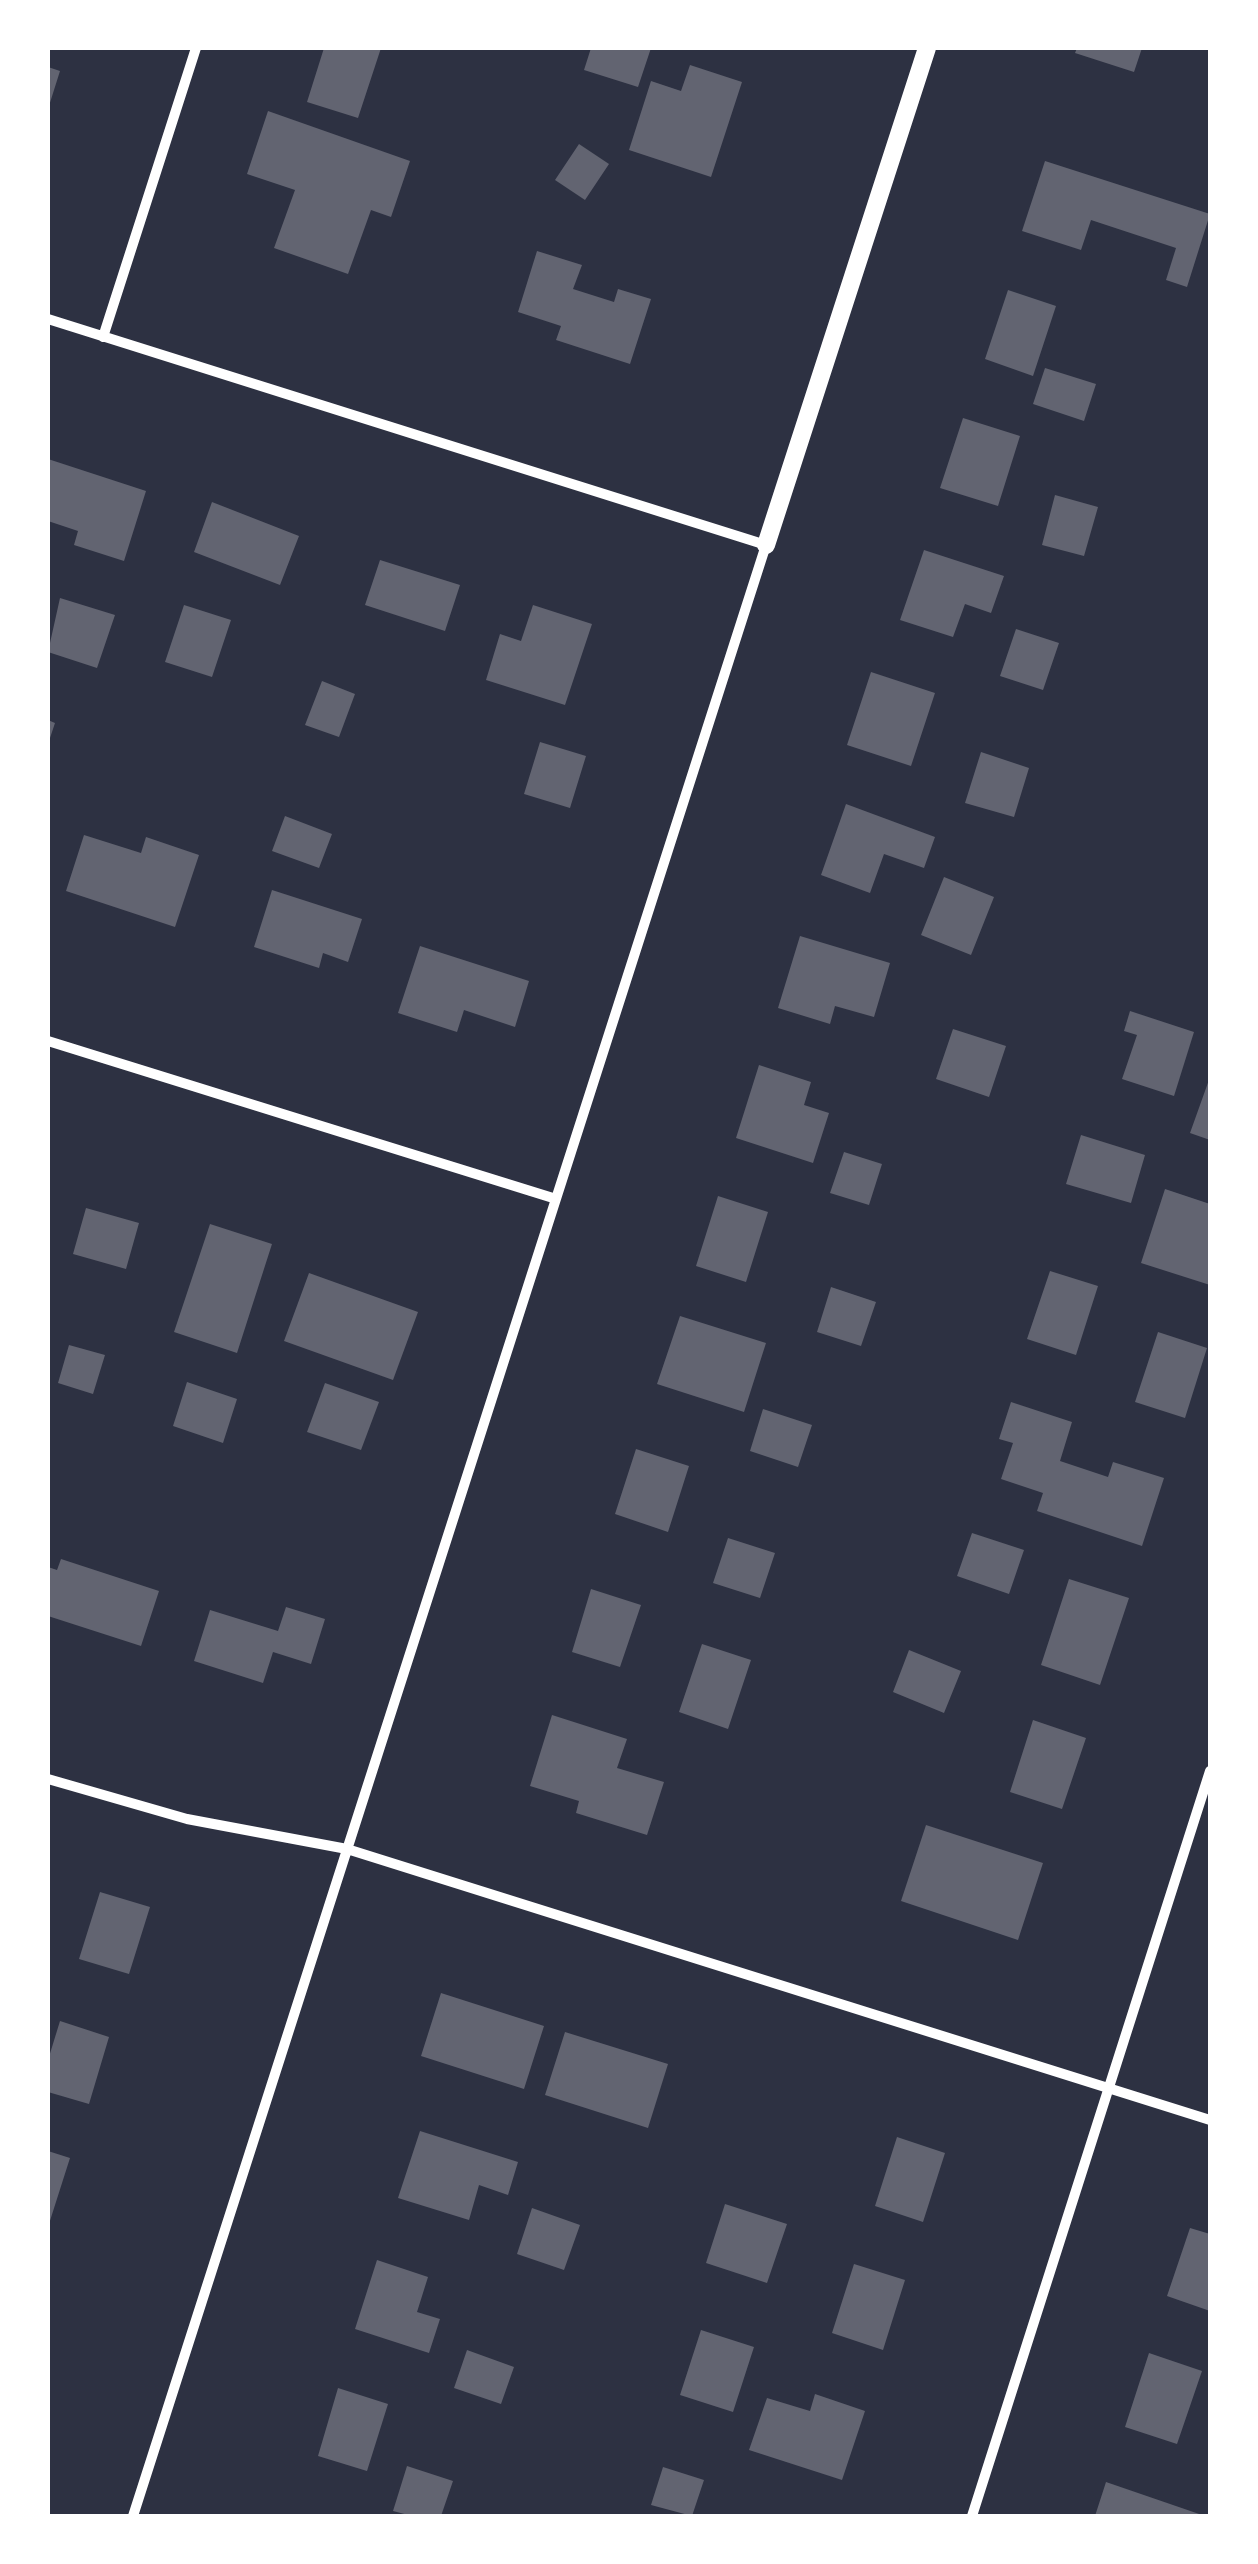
<!DOCTYPE html>
<html>
<head>
<meta charset="utf-8">
<style>
	body { margin:0 }
	#map { position:relative; width:1258px; height:2564px; overflow:hidden; background:#2d3142; font-family:Barlow,sans-serif }
	canvas { display:block }
	.frame { position:absolute; inset:0; border:50px solid #fff; pointer-events:none }
</style>
</head>
<body>
<div id="map">
<canvas width="1258" height="2564"></canvas>
<div class="frame"></div>
</div>
<script>
const ctx = document.querySelector('canvas').getContext('2d');
ctx.lineJoin = 'round';
function fillPath(path, color) { ctx.fillStyle = color; ctx.fill(path, 'evenodd'); }
function strokePath(path, color, width, dash) { ctx.strokeStyle = color; ctx.lineWidth = width; ctx.lineCap = dash ? 'butt' : 'round'; ctx.setLineDash(dash || []); ctx.stroke(path); }
fillPath(new Path2D(`
	M324 48H381L358 118 307 102Z
	M591 48H651L638 87 584 70Z
	M1077 48H1142L1134 72 1075 53Z
	M690 65 742 82 711 177 629 150 651 81 681 91Z
	M48 67 60 71 48 109Z
	M268 111 410 161 391 217 371 210 348 274 274 248 295 190 247 174Z
	M579 144 609 164 585 200 555 180Z
	M1045 161 1210 214 1187 287 1166 280 1176 248 1091 220 1081 250 1022 231Z
	M537 251 582 265 573 289 614 302 618 289 651 299 630 364 556 340 561 326 518 312Z
	M1008 290 1056 306 1033 376 985 359Z
	M1045 368 1096 384 1084 421 1033 404Z
	M963 418 1020 436 998 506 940 488Z
	M48 459 146 491 124 561 74 545 78 531 48 521Z
	M1055 495 1098 507 1084 556 1042 545Z
	M212 502 299 536 280 585 194 552Z
	M924 550 1004 576 991 613 965 604 953 637 900 620Z
	M380 560 460 585 445 631 365 605Z
	M60 598 115 615 97 668 48 652Z
	M184 605 231 620 212 677 165 662Z
	M533 605 592 624 565 705 486 680 500 634 521 641Z
	M1016 629 1059 643 1043 690 1000 676Z
	M871 672 935 693 911 766 847 745Z
	M322 681 355 694 339 737 305 725Z
	M48 720 55 723 48 744Z
	M540 742 586 756 570 808 524 794Z
	M981 752 1029 768 1014 817 965 803Z
	M846 804 935 837 924 868 884 854 870 893 821 875Z
	M285 816 332 834 319 868 272 851Z
	M84 835 141 853 146 837 199 855 175 927 66 891Z
	M944 877 994 897 971 955 921 935Z
	M272 890 362 919 348 962 323 953 319 968 254 947Z
	M800 936 890 963 874 1017 835 1006 830 1024 778 1008Z
	M420 946 529 981 515 1027 464 1010 457 1032 398 1013Z
	M1130 1011 1194 1032 1174 1096 1122 1079 1137 1035 1124 1031Z
	M953 1029 1006 1046 989 1097 936 1079Z
	M759 1065 811 1082 804 1105 829 1113 813 1163 736 1138Z
	M1210 1077V1140L1190 1133Z
	M1081 1135 1145 1155 1131 1203 1066 1184Z
	M844 1152 882 1164 869 1205 830 1193Z
	M1165 1189 1210 1204V1285L1141 1263Z
	M718 1196 768 1212 746 1282 696 1266Z
	M86 1208 139 1223 126 1269 73 1254Z
	M210 1224 272 1244 237 1353 174 1332Z
	M1050 1271 1098 1286 1076 1355 1027 1339Z
	M309 1273 418 1312 393 1380 284 1341Z
	M831 1287 876 1302 861 1346 817 1332Z
	M680 1316 766 1343 744 1412 657 1384Z
	M1158 1332 1207 1348 1185 1418 1135 1402Z
	M69 1345 105 1355 93 1394 58 1383Z
	M187 1382 237 1399 223 1443 173 1426Z
	M325 1383 379 1402 361 1450 307 1432Z
	M1011 1402 1072 1422 1060 1461 1108 1477 1113 1462 1164 1478 1142 1546 1037 1511 1043 1493 1001 1479 1013 1443 999 1439Z
	M763 1409 812 1425 798 1467 750 1451Z
	M636 1449 689 1466 668 1532 615 1514Z
	M972 1533 1024 1550 1009 1594 957 1576Z
	M728 1538 775 1553 760 1598 713 1583Z
	M61 1559 159 1591 141 1646 48 1616V1567L57 1570Z
	M1069 1579 1129 1598 1100 1685 1041 1665Z
	M591 1589 641 1605 620 1667 572 1652Z
	M286 1607 325 1619 311 1664 273 1652 263 1683 194 1661 210 1610 278 1631Z
	M702 1644 751 1660 728 1729 679 1712Z
	M909 1650 961 1671 944 1713 893 1692Z
	M552 1715 627 1739 617 1768 664 1782 647 1835 576 1813 579 1801 530 1786Z
	M1033 1720 1086 1738 1062 1809 1010 1792Z
	M926 1825 1043 1863 1018 1940 901 1901Z
	M100 1892 150 1907 129 1974 79 1959Z
	M441 1993 544 2026 524 2089 421 2056Z
	M60 2021 109 2037 89 2104 48 2092V2060Z
	M565 2032 668 2064 648 2128 545 2095Z
	M420 2131 518 2162 508 2195 479 2185 469 2220 398 2198Z
	M897 2137 945 2153 923 2222 875 2206Z
	M48 2151 70 2158 48 2227Z
	M725 2204 787 2224 767 2283 706 2263Z
	M532 2208 580 2225 564 2270 517 2254Z
	M1190 2228 1210 2234V2311L1167 2296Z
	M377 2260 428 2277 417 2312 440 2319 429 2353 355 2329Z
	M854 2264 905 2280 883 2350 832 2333Z
	M701 2330 754 2347 733 2412 680 2395Z
	M467 2350 514 2367 501 2404 454 2388Z
	M1149 2353 1202 2371 1177 2444 1125 2427Z
	M338 2388 388 2404 367 2471 318 2456Z
	M815 2394 865 2411 842 2480 749 2450 767 2398 810 2411Z
	M407 2466 453 2481 441 2516H412L393 2511Z
	M663 2467 704 2480 692 2516 651 2505Z
	M1106 2482 1205 2516H1095Z`), '#626471');
strokePath(new Path2D(`
	M48 319 766 545 133 2516
	M103 337 196 48
	M48 1041 553 1198
	M48 1779 187 1819 347 1849 1210 2120
	M972 2516 1210 1771`), '#fff', 10);
strokePath(new Path2D(`
	M766 545 927 48`), '#fff', 18);
</script>
</body>
</html>
